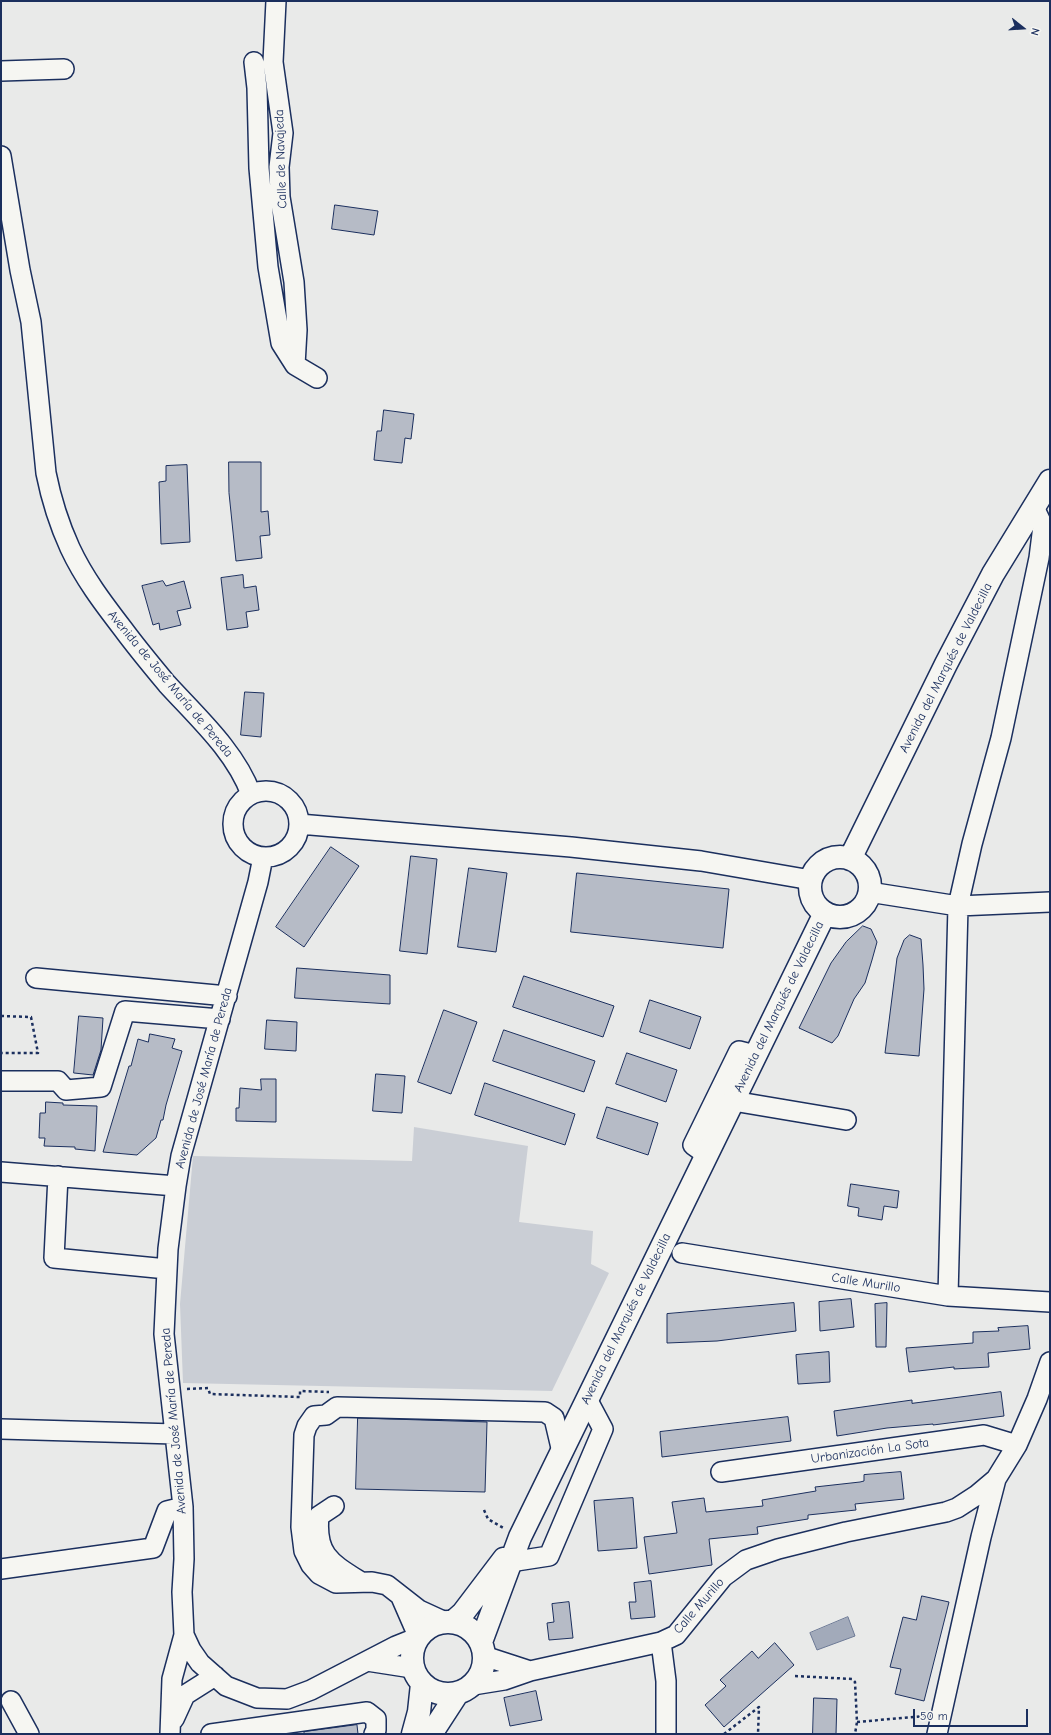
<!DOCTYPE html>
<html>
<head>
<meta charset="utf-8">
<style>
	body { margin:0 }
	#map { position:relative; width:1051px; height:1735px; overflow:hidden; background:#e9eae9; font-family:"Comic Neue",sans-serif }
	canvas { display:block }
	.frame { position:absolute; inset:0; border:2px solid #1b2f5e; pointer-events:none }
	.north { position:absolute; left:1003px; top:8px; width:40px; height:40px; -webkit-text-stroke:3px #f6f6f2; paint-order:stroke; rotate:107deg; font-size:11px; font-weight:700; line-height:16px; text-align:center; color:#1b2f5e }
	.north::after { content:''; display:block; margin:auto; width:14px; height:18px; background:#1b2f5e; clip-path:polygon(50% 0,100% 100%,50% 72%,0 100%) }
	.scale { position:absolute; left:913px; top:1709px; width:115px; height:18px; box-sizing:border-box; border:2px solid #1b2f5e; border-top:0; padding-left:5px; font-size:12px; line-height:14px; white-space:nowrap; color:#1b2f5e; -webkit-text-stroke:3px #f6f6f2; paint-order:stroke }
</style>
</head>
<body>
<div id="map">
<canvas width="1051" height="1735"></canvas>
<div class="frame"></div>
<div class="north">N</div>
<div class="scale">50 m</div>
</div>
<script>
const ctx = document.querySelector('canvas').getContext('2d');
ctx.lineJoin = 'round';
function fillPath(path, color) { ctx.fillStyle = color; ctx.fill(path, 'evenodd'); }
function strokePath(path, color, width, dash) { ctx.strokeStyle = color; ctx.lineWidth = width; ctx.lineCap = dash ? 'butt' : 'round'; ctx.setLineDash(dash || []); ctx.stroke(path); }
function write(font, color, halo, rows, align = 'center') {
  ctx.font = font + ' "Comic Neue",sans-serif'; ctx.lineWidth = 3.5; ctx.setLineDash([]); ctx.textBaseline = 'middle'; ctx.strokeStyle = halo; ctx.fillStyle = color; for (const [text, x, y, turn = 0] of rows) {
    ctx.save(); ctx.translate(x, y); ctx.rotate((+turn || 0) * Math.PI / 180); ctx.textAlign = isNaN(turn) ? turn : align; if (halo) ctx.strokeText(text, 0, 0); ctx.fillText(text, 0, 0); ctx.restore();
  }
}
fillPath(new Path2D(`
	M414 1127 528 1146 519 1222 593 1231 591 1264 609 1273 552 1391 183 1383 180 1304 193 1156 412 1161Z`), '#caced5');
const water = new Path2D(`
	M848 1617 855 1636 817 1650 810 1633Z`);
fillPath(water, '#a2aaba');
strokePath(water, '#6c7995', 1);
const building = new Path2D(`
	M335 205 378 211 374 235 332 229Z
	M384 410 414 414 411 439 405 438 402 463 374 460 377 431H381Z
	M229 462H261V512L268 511 270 535 260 536 262 558 236 561 229 493Z
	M187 465 190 542 161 544 159 482 166 481V466Z
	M243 575 244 588 256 586 259 610 246 612 248 627 227 630 221 578Z
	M163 581 166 586 184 581 191 608 177 611 181 625 160 630 159 623 153 625 142 586Z
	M245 692 264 693 261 737 241 735Z
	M331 847 359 866 304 947 276 927Z
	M411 856 437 859 427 954 400 951Z
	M469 868 507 873 496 952 458 947Z
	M577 873 729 889 723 948 571 932Z
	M863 926 871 929 877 942 872 960 865 983 854 999 838 1036 832 1043 799 1028 831 963 846 942Z
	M910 935 921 939 923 965 924 989 919 1056 885 1053 897 958 904 940Z
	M297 968 390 975V1004L295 998Z
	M524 976 614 1006 603 1037 513 1007Z
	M650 1000 701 1017 690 1049 640 1032Z
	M444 1010 477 1022 451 1094 418 1082Z
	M79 1016 103 1018 101 1050 93 1075 74 1073Z
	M267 1020 297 1022 296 1051 265 1049Z
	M504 1030 595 1061 584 1092 493 1061Z
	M150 1034 175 1039 172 1048 182 1051 166 1105 163 1120H161L156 1138 137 1155 103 1152 129 1066H131L138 1039 148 1042Z
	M627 1053 677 1070 666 1102 616 1084Z
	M376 1074 405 1076 402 1113 373 1111Z
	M261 1079H276V1122L236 1121V1108H239L240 1088 261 1090Z
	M485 1083 575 1114 565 1145 475 1115Z
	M46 1102 63 1103V1105L97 1106 95 1151 75 1149V1147L44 1146 45 1138H39L40 1113H45Z
	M607 1107 658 1123 648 1155 597 1138Z
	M851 1184 899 1191 897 1208 884 1206 882 1220 858 1216 859 1208 848 1206Z
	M851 1299 854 1327 820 1331 819 1302Z
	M794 1303 796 1331 717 1341 667 1343V1314Z
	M887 1303 886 1347H876L875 1304Z
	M1028 1326 1030 1349 988 1353 989 1367 954 1369V1367L909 1372 906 1348 973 1343V1332L999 1331 998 1328Z
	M829 1352 830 1382 798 1384 796 1355Z
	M1001 1392 1004 1416 933 1425V1424L887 1428 837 1436 834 1411 912 1400V1403Z
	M788 1417 791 1441 662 1457 660 1432Z
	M358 1418 487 1422 485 1492 356 1489Z
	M901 1472 904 1499 855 1504 856 1510 808 1515V1519L757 1527 758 1534 709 1539 712 1565 649 1574 644 1537 677 1533 672 1502 704 1498 706 1512 763 1506 762 1500 816 1491 815 1487 860 1482 864 1481V1475Z
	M633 1498 637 1548 598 1551 594 1501Z
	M651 1581 655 1617 631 1619 629 1602H636L634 1583Z
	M922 1596 949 1602 924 1701 895 1694 901 1669 890 1667 903 1617 916 1620Z
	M569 1602 573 1638 549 1640 547 1623 554 1622 552 1604Z
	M775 1643 794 1665 724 1727 705 1705 726 1686 720 1680 752 1651 758 1658Z
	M536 1691 542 1720 510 1726 504 1698Z
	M814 1698 837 1699 836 1734H813Z
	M357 1725 358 1734H304V1732Z`);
fillPath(building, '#b6bbc6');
strokePath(building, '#1b2f5e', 1);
const minor = new Path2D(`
	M276 1 273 62 283 133 279 167 280 197 294 282 297 330 295 365
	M254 62 257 88 259 168 268 267 281 343 295 365 317 378
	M1 71 64 69
	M1 156 20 270 31 322 46 473C51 498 59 524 70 548 84 578 103 603 123 629 137 648 152 666 167 684 198 718 235 751 251 794
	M233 824a33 33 0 1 1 66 0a33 33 0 1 1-66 0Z
	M299 824 571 847 701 861 811 880
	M263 857 258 882 181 1156 176 1186 168 1249 164 1334 183 1507 184 1559 182 1592 184 1635 191 1650 200 1663 226 1686 257 1698 287 1699 311 1690 396 1646 416 1638
	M869 892 958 906 1050 902
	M36 978 227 996
	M1 1081H58L66 1090 101 1087 125 1011 220 1019
	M733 1101 846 1120
	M707 1155 693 1145 739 1051 755 1055
	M1 1172 176 1186
	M58 1176 54 1258 167 1269
	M682 1253 948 1296 1050 1302
	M948 1296 958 906 972 844 1001 738 1039 558 1043 526 1034 507
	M1 1429 175 1434
	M721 1472 984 1435 1017 1445
	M334 1506 319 1516C315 1555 331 1563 361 1582
	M510 1562 549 1556 603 1429 587 1399
	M1 1569 153 1548 167 1511 183 1507
	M401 1597 418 1636
	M443 1621 419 1610 387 1585 372 1582 336 1583 319 1574 311 1565 304 1551 301 1527 304 1435 307 1426 314 1416 326 1415 337 1407 545 1412 554 1418 562 1452
	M661 1642 666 1681V1734
	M484 1656 530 1671
	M367 1661 412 1668
	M473 1685 504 1680 530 1671 661 1642 676 1635 723 1577 746 1560 778 1549 846 1532 946 1512 957 1508 977 1495 996 1479 1017 1445 1037 1399 1050 1362
	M11 1701 29 1734
	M174 1719 185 1695 215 1676
	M170 1734 172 1679 184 1635
	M211 1734 367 1712 376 1719V1730L374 1734
	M937 1734 981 1537 996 1479`);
const major = new Path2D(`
	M810 887a30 30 0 1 1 60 0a30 30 0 1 1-60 0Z
	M850 859 946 664 993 574 1050 481
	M454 1621 463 1613 504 1559
	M412 1658a36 36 0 1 1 72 0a36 36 0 1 1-72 0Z
	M481 1642 520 1537 825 913
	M413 1734 419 1712 422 1684
	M431 1734 457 1694`);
strokePath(minor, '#1b2f5e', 22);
strokePath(major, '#1b2f5e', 25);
strokePath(new Path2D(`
	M1 1016 31 1017 38 1053H1
	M187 1389 208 1388 210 1394 300 1397V1391L329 1392
	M484 1510 488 1519 505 1529
	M795 1676 852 1679 855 1682 857 1722 855 1734
	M857 1722 924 1716
	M724 1734 759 1707 758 1734`), '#1b2f5e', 2.5, [3, 3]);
strokePath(minor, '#f6f6f2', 19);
strokePath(major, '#f6f6f2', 22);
write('13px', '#1b2f5e', '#f6f6f2', [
	["Calle de Navajeda",281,159,-92],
	["Avenida del Marqués de Valdecilla",946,668,-63],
	["Avenida de José María de Pereda",170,684,50],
	["Avenida del Marqués de Valdecilla",779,1007,-64],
	["Avenida de José María de Pereda",204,1078,-75],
	["Calle Murillo",866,1283,9],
	["Avenida del Marqués de Valdecilla",626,1319,-64],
	["Avenida de José María de Pereda",174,1421,-95],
	["Urbanización La Sota",870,1451,-8],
	["Calle Murillo",699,1606,-49]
]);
</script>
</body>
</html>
